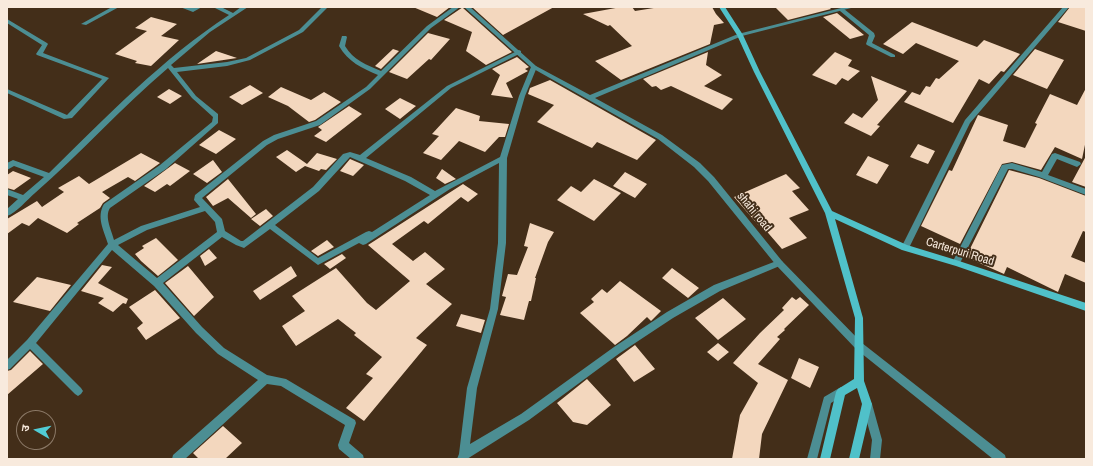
<!DOCTYPE html>
<html>
<head>
<meta charset="utf-8">
<style>
	body { margin:0 }
	#map { position:relative; width:1093px; height:466px; overflow:hidden; background:#432e19; font-family:"Archivo Narrow","Noto Sans Devanagari",sans-serif }
	canvas { display:block }
	.frame { position:absolute; inset:0; border:8px solid #f8eadd; pointer-events:none }
	.north { position:absolute; left:16px; top:410px; width:40px; height:40px; box-sizing:border-box; background:#432e19; border:1px solid #8b7967; border-radius:50%; rotate:279deg; font-size:11px; font-weight:700; line-height:16px; text-align:center; color:#f8eadd }
	.north::after { content:''; display:block; margin:auto; width:14px; height:18px; background:#51ccd5; clip-path:polygon(50% 0,100% 100%,50% 72%,0 100%) }
</style>
</head>
<body>
<div id="map">
<canvas width="1093" height="466"></canvas>
<div class="frame"></div>
<div class="north">उ</div>
</div>
<script>
const ctx = document.querySelector('canvas').getContext('2d');
ctx.lineJoin = 'round';
function fillPath(path, color) { ctx.fillStyle = color; ctx.fill(path, 'evenodd'); }
function write(font, color, halo, rows, align = 'center') {
  ctx.font = font + ' "Archivo Narrow",sans-serif'; ctx.lineWidth = 4; ctx.setLineDash([]); ctx.textBaseline = 'middle'; ctx.strokeStyle = halo; ctx.fillStyle = color; for (const [text, x, y, turn = 0] of rows) {
    ctx.save(); ctx.translate(x, y); ctx.rotate((+turn || 0) * Math.PI / 180); ctx.textAlign = isNaN(turn) ? turn : align; if (halo) ctx.strokeText(text, 0, 0); ctx.fillText(text, 0, 0); ctx.restore();
  }
}
fillPath(new Path2D(`
	M413 7H450L437 17Z
	M463 7V8L512 52 486 65 466 51 472 32 444 20Z
	M472 7H554L503 35Z
	M621 7H632L635 11 660 7H712L716 14 724 23 714 25 710 44 621 80 595 61 632 46 610 25 608 26 583 14Z
	M775 7H829L831 9 788 20Z
	M1070 7H1086V31L1058 22Z
	M837 13 864 35 850 39 823 17Z
	M151 17 177 24 161 36 179 40 151 66 135 63 137 61 115 54 147 31 135 28Z
	M912 22 977 47 984 40 1020 54 1004 72 1001 71 989 84 979 79 953 123 904 102 912 92 920 95 926 86 930 87 936 78 939 79 959 61 916 43 903 54 883 44Z
	M428 33 450 39 431 60 429 59 407 79 389 72Z
	M393 49 399 51 381 69 375 66Z
	M1035 49 1064 60 1047 89 1013 75Z
	M216 51 237 58 197 64Z
	M708 52 706 65 722 75 704 86 733 99 722 110 671 86 661 90 656 86 652 87 643 79Z
	M835 52 852 60 848 66 860 71 848 81 842 78 836 85 812 75Z
	M517 57 529 67 525 69 528 71 506 83 513 98 491 95 500 75 492 69Z
	M871 76 907 91 877 125 880 126 871 136 844 123 853 113 862 118 878 100Z
	M550 80 656 140 637 160 597 142 592 148 537 122 554 105 528 94 530 88Z
	M250 85 263 93 242 105 229 97Z
	M281 87 311 100 324 92 341 102 315 120 309 122 288 106 268 97Z
	M1086 88V140L1082 159 1055 147 1041 170 1012 162 1002 164 960 244 921 226 949 170 952 171 978 115 1008 125 1003 141 1025 148 1037 124 1035 123 1050 94 1077 105Z
	M169 89 182 96 170 104 157 97Z
	M400 98 416 106 400 119 385 109Z
	M349 106 362 114 326 142 314 136 322 130 318 127Z
	M456 108 480 116 479 121 509 124 505 137H499L485 152 459 141 441 160 423 153 439 136 432 134Z
	M219 130 236 139 216 154 199 145Z
	M918 144 935 151 928 164 910 157Z
	M287 150 307 164 317 153 337 159 326 170 321 169 319 171 305 166 296 172 276 157Z
	M141 153 160 163 135 181 128 177 102 192 110 198 103 203 100 208 77 223 79 224 67 233 38 218 29 226 22 223 7 234V219L37 201 42 207 64 192 58 188 79 176 89 184Z
	M868 156 889 165 877 184 856 175Z
	M1086 156V187L1072 182Z
	M350 159 364 165 353 176 340 171Z
	M213 160 222 172 207 183 193 174Z
	M175 163 190 171 170 186 167 184 155 192 144 186Z
	M442 169 456 179 445 184 436 178Z
	M1009 170 1039 178 1086 196V232L1083 231 1071 257 1086 263V283L1065 274 1058 292 1007 267 1004 274 966 257Z
	M13 171 31 178 14 190 7 188V175Z
	M625 172 647 184 635 198 613 186Z
	M786 174 800 188 792 191 809 210 789 218 807 238 782 249 763 227 761 228 734 197Z
	M228 179 256 214 251 218 228 198 213 206 206 197Z
	M594 179 621 193 594 221 557 200 571 186 581 192Z
	M463 184 478 194 468 202 461 197 428 224 424 221 392 244 413 261 425 252 445 269 426 284 452 304 416 338 427 345 364 421 346 408 373 378 366 374 382 357 354 335 356 333 338 319 296 346 282 326 305 311 292 296 336 268 367 303 376 310 410 281 368 245Z
	M266 209 273 216 260 226 251 219Z
	M530 223 554 232 548 242 535 278H536L531 301H529L524 320 500 315 506 297 502 296 508 274 517 275 528 247 524 246Z
	M156 238 178 260 158 276 141 261 135 254 144 248 142 246Z
	M327 240 334 247 318 256 311 251Z
	M209 249 217 258 205 266 200 256Z
	M342 254 346 258 330 269 324 264Z
	M102 265 112 267 98 283 128 299 126 304 123 303 113 312 98 303 104 298 81 291Z
	M188 266 214 297 194 316 165 283Z
	M291 266 297 276 260 300 253 291Z
	M672 268 699 288 688 298 662 278Z
	M37 277 71 285 50 311 13 302Z
	M620 281 661 311 651 321 647 317 627 336 615 345 580 313 594 302 591 299 602 289 607 293Z
	M155 290 180 318 146 340 137 328 143 323 129 307Z
	M792 297 796 300 800 297 809 305 784 329 785 330 777 337 780 339 758 364 788 380 762 434 759 459H732L740 415 758 383 733 363 760 333 784 310 782 308Z
	M723 298 746 319 718 340 695 318Z
	M461 314 485 320 481 333 456 326Z
	M718 343 729 352 718 361 707 352Z
	M635 345 655 369 634 382 616 359Z
	M30 351 43 364 7 395V371L11 370Z
	M799 358 819 367 810 388 791 378Z
	M587 379 611 405 587 425 573 422 557 403Z
	M223 426 242 443 225 459H199L193 453Z`), '#f3d7be');
fillPath(new Path2D(`
	M112 7H119L86 25 81 24Z
	M180 7 193 8 202 7 193 12Z
	M213 7H221L233 13 241 7H248L210 32 171 65 174 68 227 62 246 58 299 30 322 7H328L303 32 250 60 227 66 177 72 196 96 218 114V123L166 169 110 208C104 217 112 231 114 240L141 226 200 207 194 200 195 195 263 141 274 135 316 121 366 87 378 75C362 68 348 62 339 46L342 36H346L347 37 345 46C353 60 367 65 381 71L427 26 453 7H460L431 28 370 89 320 125 278 139 267 145 202 198 222 219 225 231 241 241H243L313 187 343 154 350 152 360 155 447 86 519 50 521 51V53L451 88 366 158 411 177 435 191 500 157 519 96 531 67 534 65 537 67 525 96 507 158 506 243 498 309 477 388 470 444 521 414 614 347 667 312 714 285 779 260 782 261 783 263 782 265 720 291 673 318 620 353 529 420 467 459H457L459 454 467 388 490 309 498 243 499 163 450 189 366 244 363 245 359 243 318 265 270 229 244 248 236 245 222 237 163 283 202 327 224 348 267 375 286 379 355 420 356 423 349 443 363 455 364 459H351L339 449 338 445 345 425 281 386 267 384 185 459H172L173 455 258 380 218 354 196 333 154 286 112 250 36 343 81 388 83 391 81 394 78 396 75 394 30 349 10 369 7 370V360L27 340 108 244C104 231 96 217 104 204L160 165 212 122 213 117 192 98 168 68C121 108 81 153 35 193 28 199 16 213 7 216V209L18 199 7 195V189L23 195 44 177 14 166 7 170V163L13 160 49 173C105 118 163 58 229 15ZM350 157 405 181 430 195 372 232 369 231 366 232 318 258 275 225 319 191ZM205 211 215 222 217 232 157 278 118 245 147 230Z
	M1063 7H1069L970 123 908 250H902L901 248 965 120Z
	M840 9H844L874 33 875 36 872 43 895 55V57H891L867 45 866 44 869 35 840 11Z
	M7 19 47 43 48 44 43 53 109 78 72 118 64 119 7 93V89L67 115 102 79 37 55 36 54 42 45 7 23Z
	M1055 153 1080 162 1081 164 1077 167 1057 159 1048 175 1086 189V195L1039 177 1012 169H1008L959 265H953L952 263 1002 165 1012 163 1042 172 1052 154Z
	M841 387 844 389 846 392 844 395 831 403 817 459H807L824 397Z
	M867 399 870 401 872 404 882 440 880 459H870L872 440 862 404 864 401Z`), '#4c8e93');
fillPath(new Path2D(`
	M464 7H470L536 66 590 95 738 34 845 7H855L742 36 595 98 662 135 700 163 714 177 782 261 862 343 1005 455 1006 459H993L856 349 776 265 708 181 694 167 658 139 532 68Z`), '#4c8e93');
fillPath(new Path2D(`
	M719 7H725L743 35 760 72 832 211 907 245 956 260 1086 303V311L956 266 902 250 835 219 863 318 864 381 872 404 859 459H849L862 404 857 388 845 395 830 459H820L836 392 838 389 854 379 855 318 825 213 754 72 737 35Z`), '#50c1c9');
write('12px', '#f8eadd', '#432e19', [
	["shahi road",754,212,51],
	["Carterpuri Road",960,252,17]
]);
</script>
</body>
</html>
